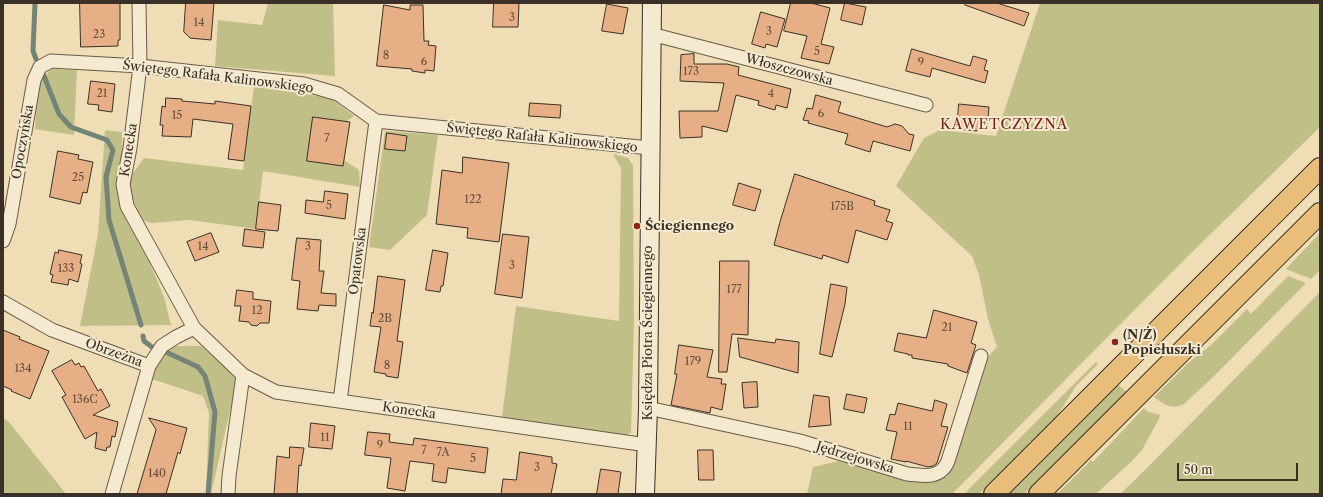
<!DOCTYPE html>
<html>
<head>
<meta charset="utf-8">
<style>
	body { margin:0 }
	#map { position:relative; width:1323px; height:497px; overflow:hidden; background:#efddb5; font-family:"Libre Caslon Text",serif }
	canvas { display:block }
	.frame { position:absolute; inset:0; border:4px solid #3a3027; pointer-events:none }
	.scale { position:absolute; left:1177px; top:463px; width:121px; height:18px; box-sizing:border-box; border:2px solid #3a3027; border-top:0; padding-left:5px; font-size:12px; line-height:14px; white-space:nowrap; color:#3a3027; -webkit-text-stroke:3px #f5e9cf; paint-order:stroke }
</style>
</head>
<body>
<div id="map">
<canvas width="1323" height="497"></canvas>
<div class="frame"></div>
<div class="scale">50 m</div>
</div>
<script>
const ctx = document.querySelector('canvas').getContext('2d');
ctx.lineJoin = 'round';
function fillPath(path, color) { ctx.fillStyle = color; ctx.fill(path, 'evenodd'); }
function strokePath(path, color, width, dash) { ctx.strokeStyle = color; ctx.lineWidth = width; ctx.lineCap = dash ? 'butt' : 'round'; ctx.setLineDash(dash || []); ctx.stroke(path); }
function write(font, color, halo, rows, align = 'center') {
  ctx.font = font + ' "Libre Caslon Text",serif'; ctx.lineWidth = 4; ctx.setLineDash([]); ctx.textBaseline = 'middle'; ctx.strokeStyle = halo; ctx.fillStyle = color; for (const [text, x, y, turn = 0] of rows) {
    ctx.save(); ctx.translate(x, y); ctx.rotate((+turn || 0) * Math.PI / 180); ctx.textAlign = isNaN(turn) ? turn : align; if (halo) ctx.strokeText(text, 0, 0); ctx.fillText(text, 0, 0); ctx.restore();
  }
}
fillPath(new Path2D(`
	M268 3H333L335 76 215 66 218 20 262 25Z
	M1040 3H1320V127L1182 262 952 494H807L813 467 839 461 894 477 911 480 943 477H947L983 362 997 347 988 319 979 275 972 256 896 186 924 138 940 130 996 136Z
	M51 69 77 70 74 135 35 129 38 86Z
	M254 86 331 98 354 116 337 128 336 155 359 170 360 187 263 171 256 229 190 220 152 223 140 220 131 199 130 177 144 158 243 170Z
	M105 130 122 132V197L164 297 171 325 80 326 98 234Z
	M385 131 438 135 427 215 390 250 369 247Z
	M613 154 628 158 633 165 634 324 631 433 623 436 502 417 516 306 619 321 621 168Z
	M1320 233V270L1311 279 1286 269Z
	M1288 276 1306 283 1213 377 1184 404C1173 410 1164 405 1154 397L1188 363 1211 345 1247 309 1251 314Z
	M1320 292V494H1120L1140 475Z
	M176 346H201L222 364 237 380 211 494H206L209 413 203 396 152 379 161 354Z
	M1096 362 1098 364 1076 386 1057 416 1032 441 1029 442V444L979 494H964Z
	M1117 384 1127 392 1024 494H1008Z
	M1144 408 1148 412 1161 415 1142 450 1134 459 1096 494H1057L1091 460 1093 462Z
	M3 418 9 422 66 494H3Z`), '#c1bf88');
strokePath(new Path2D(`
	M35 3 33 51 36 59
	M42 71 59 114 71 127 107 140 113 150 106 177 109 220 141 325
	M143 336 144 341 152 347
	M166 352 198 367 205 376 215 412 208 494`), '#748476', 5);
const building = new Path2D(`
	M80 3H120V40H118V46L81 47Z
	M186 3H214L211 40 190 38 184 32Z
	M494 3H519L518 27H493Z
	M791 3H811L830 8 821 44 834 47 829 64 801 58 807 36 784 31Z
	M845 3 866 7 862 25 841 20Z
	M966 3H997L1029 13 1024 26 965 5Z
	M607 4 628 8 623 34 602 31Z
	M384 5 410 10V5H423L424 41H429L428 45 436 46 434 71 425 70V73L412 71V69L377 66Z
	M761 12 785 19 777 47 766 44 765 48 752 44Z
	M912 49 970 66 973 56 987 60 984 70 988 71 985 83 932 68 930 77 906 71Z
	M694 54V64H727L739 67 738 75 791 89 787 108 776 105 775 110 758 105 759 101 736 95 727 132 702 126V137L680 138 679 111H718L724 83 680 81 681 55Z
	M91 81 115 84 112 112 98 110 99 105 88 104Z
	M816 95 841 102 838 112 887 127 895 124 902 126 909 134 914 135 910 151 873 141 870 152 845 144 848 134 808 123 809 121 803 120 807 108 812 109Z
	M166 98 182 99V101L215 104V101L251 106 244 161 228 159 233 124 193 119 191 137 162 136 163 125H160L162 106 165 107Z
	M530 103 561 105 560 118 529 116Z
	M959 104 989 107 987 129 978 128 977 131 957 129Z
	M313 117 350 122 343 166 307 161Z
	M387 133 407 136 405 151 385 149Z
	M58 151 79 155 78 159 93 162 87 193 83 192 80 204 50 197Z
	M463 157 509 163 499 242 467 238 468 228 436 224 442 170 462 173Z
	M795 174 875 201 874 205 890 210 886 221 893 223 887 240 856 230 848 263 823 255 822 259 774 245 780 222Z
	M739 183 761 190 755 211 733 205Z
	M325 191 348 194 345 219 305 213 306 200 323 202Z
	M259 202 281 205 278 231 256 229Z
	M245 229 265 232 263 248 243 246Z
	M211 233 219 252 195 261 187 242Z
	M503 234 529 237 522 298 495 294Z
	M297 238 321 240 319 271H324L321 293 336 294V306L319 305 318 311 297 309 300 281 292 280Z
	M59 250 82 255 80 263 82 264 78 282 69 279 68 285 51 282 53 275 50 274 55 252 58 253Z
	M433 250 448 253 443 286H441L440 292 426 290Z
	M720 261H749L748 335 732 334 727 372H719Z
	M378 276 405 280 397 341 403 342 398 378 386 376V374L374 372 381 327 370 326 372 312 373 313Z
	M831 284 847 287 845 304 832 357 820 354Z
	M237 290 253 292V299L271 301 269 323H260L257 326 251 325 249 322 239 321 241 306H235Z
	M934 310 977 322 971 343 976 345 967 373 948 366V364L912 358V355H908V354L894 351 898 333 926 338Z
	M3 330 20 337 19 339 49 351 30 399 11 391 12 390 3 386Z
	M738 338 775 343 776 339 799 342 798 373 740 357Z
	M679 345 713 350 707 377 722 379 721 384H726L722 410 711 407 710 413 671 405 677 374H675Z
	M72 360 75 365 79 363 81 367 84 366 98 391 101 389 110 406 93 415 118 422 115 437 112 436 110 447H107L106 451 95 448 97 432 85 439 62 397 66 395 52 371Z
	M757 382 758 407 744 408 742 383Z
	M847 394 867 398 864 413 844 409Z
	M814 395 829 397 831 425 809 427Z
	M935 400 947 404 941 426 948 427 937 463 933 466 928 467 906 461V462L891 459 897 432 886 430 890 414 895 415 898 403 932 411Z
	M149 418 187 428 180 454 178 452 166 494H137L156 430Z
	M311 423 335 426 332 449 309 447Z
	M368 432 390 434 389 442 413 445 414 438 488 448 485 473 448 468 446 483 432 481 434 464 410 461 405 491 387 488 391 458 365 455Z
	M290 447 304 448 301 466 299 465 297 494H274L277 456 289 458Z
	M698 450H713L714 480H699Z
	M520 452 552 457V463L557 464 551 494H501L503 479 516 480Z
	M601 469 621 472 618 494H597Z`);
fillPath(building, '#e6af85');
strokePath(building, '#3a3027', 1);
const street = new Path2D(`
	M139 3 140 66 130 148 123 184 127 206 194 328 243 375 276 392 647 445
	M651 34 926 105
	M3 241 9 224 34 80 40 67 51 61 140 66 304 84 338 94 376 121 650 148
	M3 302 52 330 149 366 112 494
	M149 366 162 346 176 337 194 328
	M340 401 376 121
	M648 408 800 441 907 474C924 476 941 479 948 461L981 356
	M228 494 229 476 243 375`);
const secondary = new Path2D(`
	M645 494 648 408 652 3`);
const primary = new Path2D(`
	M994 494 1320 168
	M1039 494 1320 213`);
strokePath(street, '#675b4a', 15);
strokePath(secondary, '#3a3027', 20);
strokePath(primary, '#3a3027', 22);
strokePath(street, '#f5e9cf', 13);
strokePath(secondary, '#f5e9cf', 18);
strokePath(primary, '#e8be7a', 20);
for (const [x, y, r, color] of [
	[637,226,4,"#8f2418"],
	[1115,342,4,"#8f2418"]
]) { const dot = new Path2D(); dot.arc(x, y, r, 0, 2 * Math.PI); ctx.fillStyle = color; ctx.fill(dot); strokePath(dot, '#f5e9cf', 1.5); }
write('11px', '#65503e', null, [
	["3",512,18],
	["14",199,23],
	["3",769,32],
	["23",99,35],
	["5",817,52],
	["8",386,56],
	["6",424,62],
	["9",921,63],
	["173",691,72],
	["21",102,94],
	["4",771,94],
	["6",821,114],
	["15",177,116],
	["7",327,139],
	["25",78,178],
	["122",473,200],
	["5",329,206],
	["175B",842,207],
	["14",203,247],
	["3",308,247],
	["3",512,266],
	["133",66,269],
	["177",734,290],
	["12",257,311],
	["2B",385,319],
	["21",947,328],
	["179",693,362],
	["8",387,366],
	["134",23,369],
	["136C",85,400],
	["11",908,427],
	["11",325,438],
	["9",380,446],
	["7",424,451],
	["7A",443,453],
	["5",473,459],
	["3",537,468],
	["140",157,474]
]);
write('13px', '#3a3027', '#f5e9cf', [
	["Włoszczowska",789,70,15],
	["Świętego Rafała Kalinowskiego",218,77,7],
	["Świętego Rafała Kalinowskiego",542,138,6],
	["Opoczyńska",23,142,-80],
	["Konecka",129,150,-81],
	["Opatowska",358,261,-83],
	["Księdza Piotra Ściegiennego",648,333,-90],
	["Obrzeżna",114,353,20],
	["Konecka",409,411,8],
	["Jędrzejowska",855,458,17]
]);
write('bold 13px', '#3a3027', '#f5e9cf', [
	["Ściegiennego",645,226],
	["(N/Ż)",1123,335],
	["Popiełuszki",1123,350]
], 'left');
ctx.letterSpacing = '1px';
write('14px', '#7a1f14', '#f5e9cf', [
	["KAWETCZYZNA",1004,125]
]);
ctx.letterSpacing = '0px';
</script>
</body>
</html>
